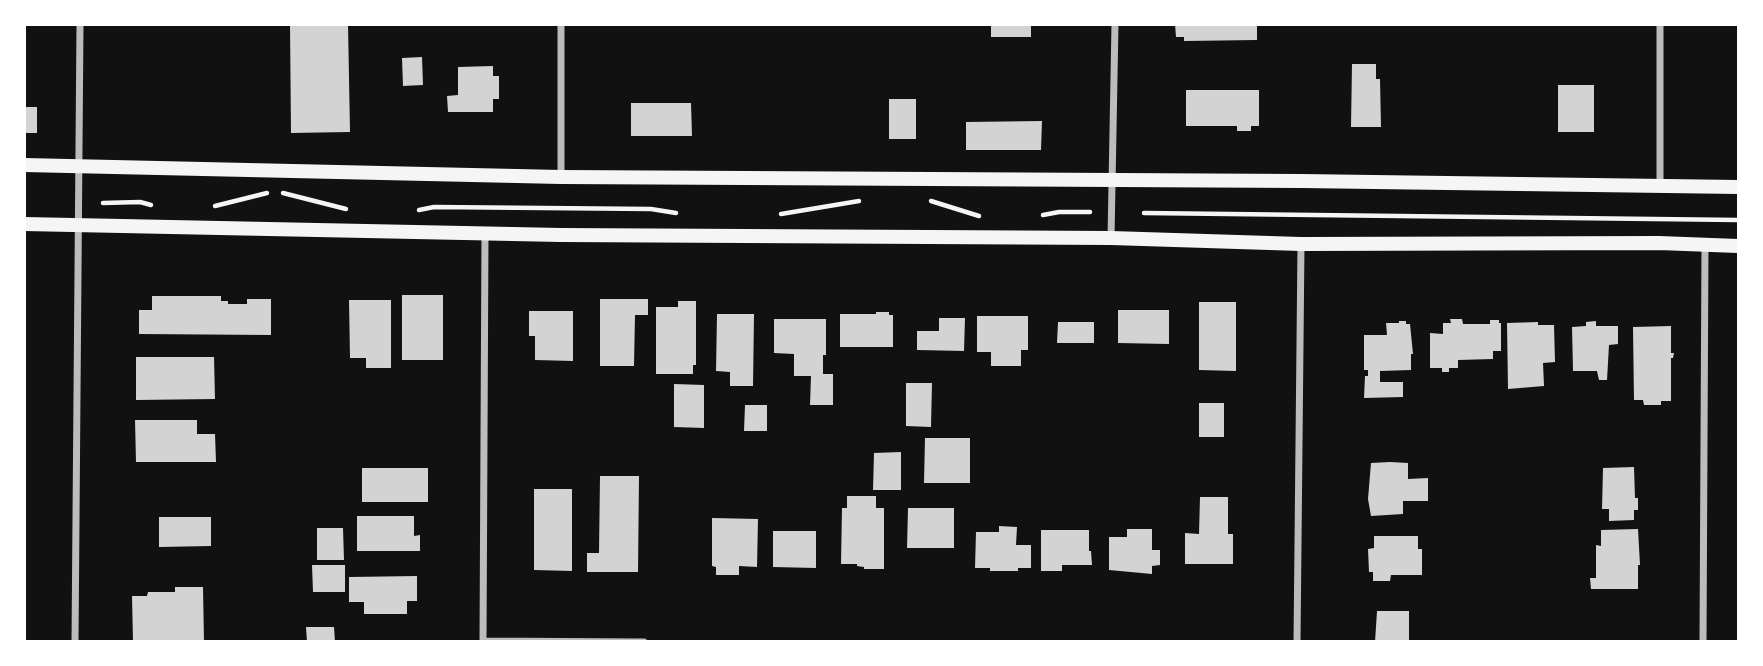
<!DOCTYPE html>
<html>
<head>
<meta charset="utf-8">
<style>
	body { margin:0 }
	#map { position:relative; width:1763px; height:666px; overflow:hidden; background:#111; font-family:"Noto Sans",sans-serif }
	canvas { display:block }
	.frame { position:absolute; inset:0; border:26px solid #fff; pointer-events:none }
</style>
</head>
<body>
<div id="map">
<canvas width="1763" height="666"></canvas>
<div class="frame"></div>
</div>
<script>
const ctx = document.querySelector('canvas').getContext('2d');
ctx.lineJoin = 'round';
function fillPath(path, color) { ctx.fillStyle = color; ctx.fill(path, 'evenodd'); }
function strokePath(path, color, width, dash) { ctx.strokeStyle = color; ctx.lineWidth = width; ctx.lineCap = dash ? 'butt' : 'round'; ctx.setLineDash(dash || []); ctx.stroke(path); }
fillPath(new Path2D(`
	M290 24H348L350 132 291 133Z
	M991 24H1031V37H991Z
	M1175 24H1257V40L1184 41V37H1176Z
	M422 57 423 85 403 86 402 58Z
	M1352 64H1376V79H1380L1381 127H1351Z
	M493 66V76H499V99H493V112H448L447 96 458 95V67Z
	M1558 85H1594V132H1558Z
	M1186 90H1259V126H1251V131H1237V126H1186Z
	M889 99H916V139H889Z
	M631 103H691L692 136H631Z
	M24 107H37V133H24Z
	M1042 121 1041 150H966V122Z
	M402 295H443V360H402Z
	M152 296H221V301H228V304H247V299H271V335L139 334V310H152Z
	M600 299H648V315H635L634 366H600Z
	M349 300H391V368H366V358H350Z
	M678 301H696V365H693V374H656V307H678Z
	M1199 302H1236V371L1199 370Z
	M1118 310H1169V344L1118 343Z
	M529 311H573V361L535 360V336H529Z
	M876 312H889V315H893V347H840V314H876Z
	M717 314H754L753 386H730V372L716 371Z
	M977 316H1028V350H1021V366H991V352H977Z
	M939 318H965L964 351 917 350V331H939Z
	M774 319H826V355H823V374H833V405H810L811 376H794V354L774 353Z
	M1450 319H1462L1463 324H1490V320H1499V323H1501V351H1493V359L1458 360V368H1449V372H1442V368H1430V333L1443 334V323H1451Z
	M1399 321H1406V324H1410L1413 354H1411V370L1380 371V382H1403V397L1364 398 1365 376H1368V370H1364V335H1387L1386 323H1399Z
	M1596 321V326H1618V344L1609 345 1607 380H1599L1597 371H1573L1572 327 1586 326V322Z
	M1058 322H1094V343H1057Z
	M1538 322V325H1554L1555 362 1543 363 1544 386 1508 389 1507 323Z
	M1671 326V353H1674L1673 358H1671V401H1661V405H1644L1643 400H1634L1633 327Z
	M136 357H214L215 399 136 400Z
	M906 383H932L931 427 906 426Z
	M674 384 704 385V428L674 427Z
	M1199 403H1224V437H1199Z
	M745 405H767V431H744Z
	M135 420H197V434H215L216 462H136Z
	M925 438H970V483H924Z
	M901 452V490H873L874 453Z
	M1390 462 1408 463V479L1428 478V501H1403V514L1371 516 1368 499 1371 463Z
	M1634 467 1635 498H1638V510H1634V520L1609 521V509H1602L1603 468Z
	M362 468H428V502H362Z
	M600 476H639L638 572H587V553H599Z
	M534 489H572V571L534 570Z
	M847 496H876V508H884V569H864V567L857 566V564H841L842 508H847Z
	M1200 497H1228V534H1233V564H1185V533L1199 534Z
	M908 508H954V548H907Z
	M357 516H414V536L420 535V551H357Z
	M159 517H211V546L159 547Z
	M712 518 758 519 757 567 739 566V575H716V567L712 566Z
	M999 526 1017 527 1016 545H1031V568H1018V571H990V568H975L976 532H999Z
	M317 528H343L344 560H317Z
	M1127 529H1152V550H1160V565L1152 566V574L1109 570V537H1127Z
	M1638 529 1640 565H1638V589H1591L1590 578H1596V545L1601 546V530Z
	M1041 530H1089V551H1091L1092 565H1062V571H1041Z
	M773 531H816V568L773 567Z
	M1374 536H1418V549H1422V575H1391L1390 581H1373V572H1369L1368 549 1374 548Z
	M312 565H345V592H313Z
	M417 576V601H407V614H364V602H349V577Z
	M175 587H203L204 642H133L132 596H147L148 592H175Z
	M1377 611H1409V642H1375Z
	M306 627H334L335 642H307Z`), '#d3d3d3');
strokePath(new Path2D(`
	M283 193 346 209
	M931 201 979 216
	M103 203 140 202 151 205
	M215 206 267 193
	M419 210 434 207 651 209 676 213
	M1144 213 1738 220
	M781 214 859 201
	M1043 215 1059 212H1090`), '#f5f5f5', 4.5);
strokePath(new Path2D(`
	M561 177V24
	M1660 185V24
	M1111 238 1115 24
	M483 641 644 642
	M75 642 80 24
	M483 642 485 234
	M1297 642 1301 244
	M1703 642 1705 245`), '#bcbcbc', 7);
strokePath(new Path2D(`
	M24 165 561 177 1301 181 1738 187
	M24 224 561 235 1111 238 1301 244 1659 243 1738 246`), '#f5f5f5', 14);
</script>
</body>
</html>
